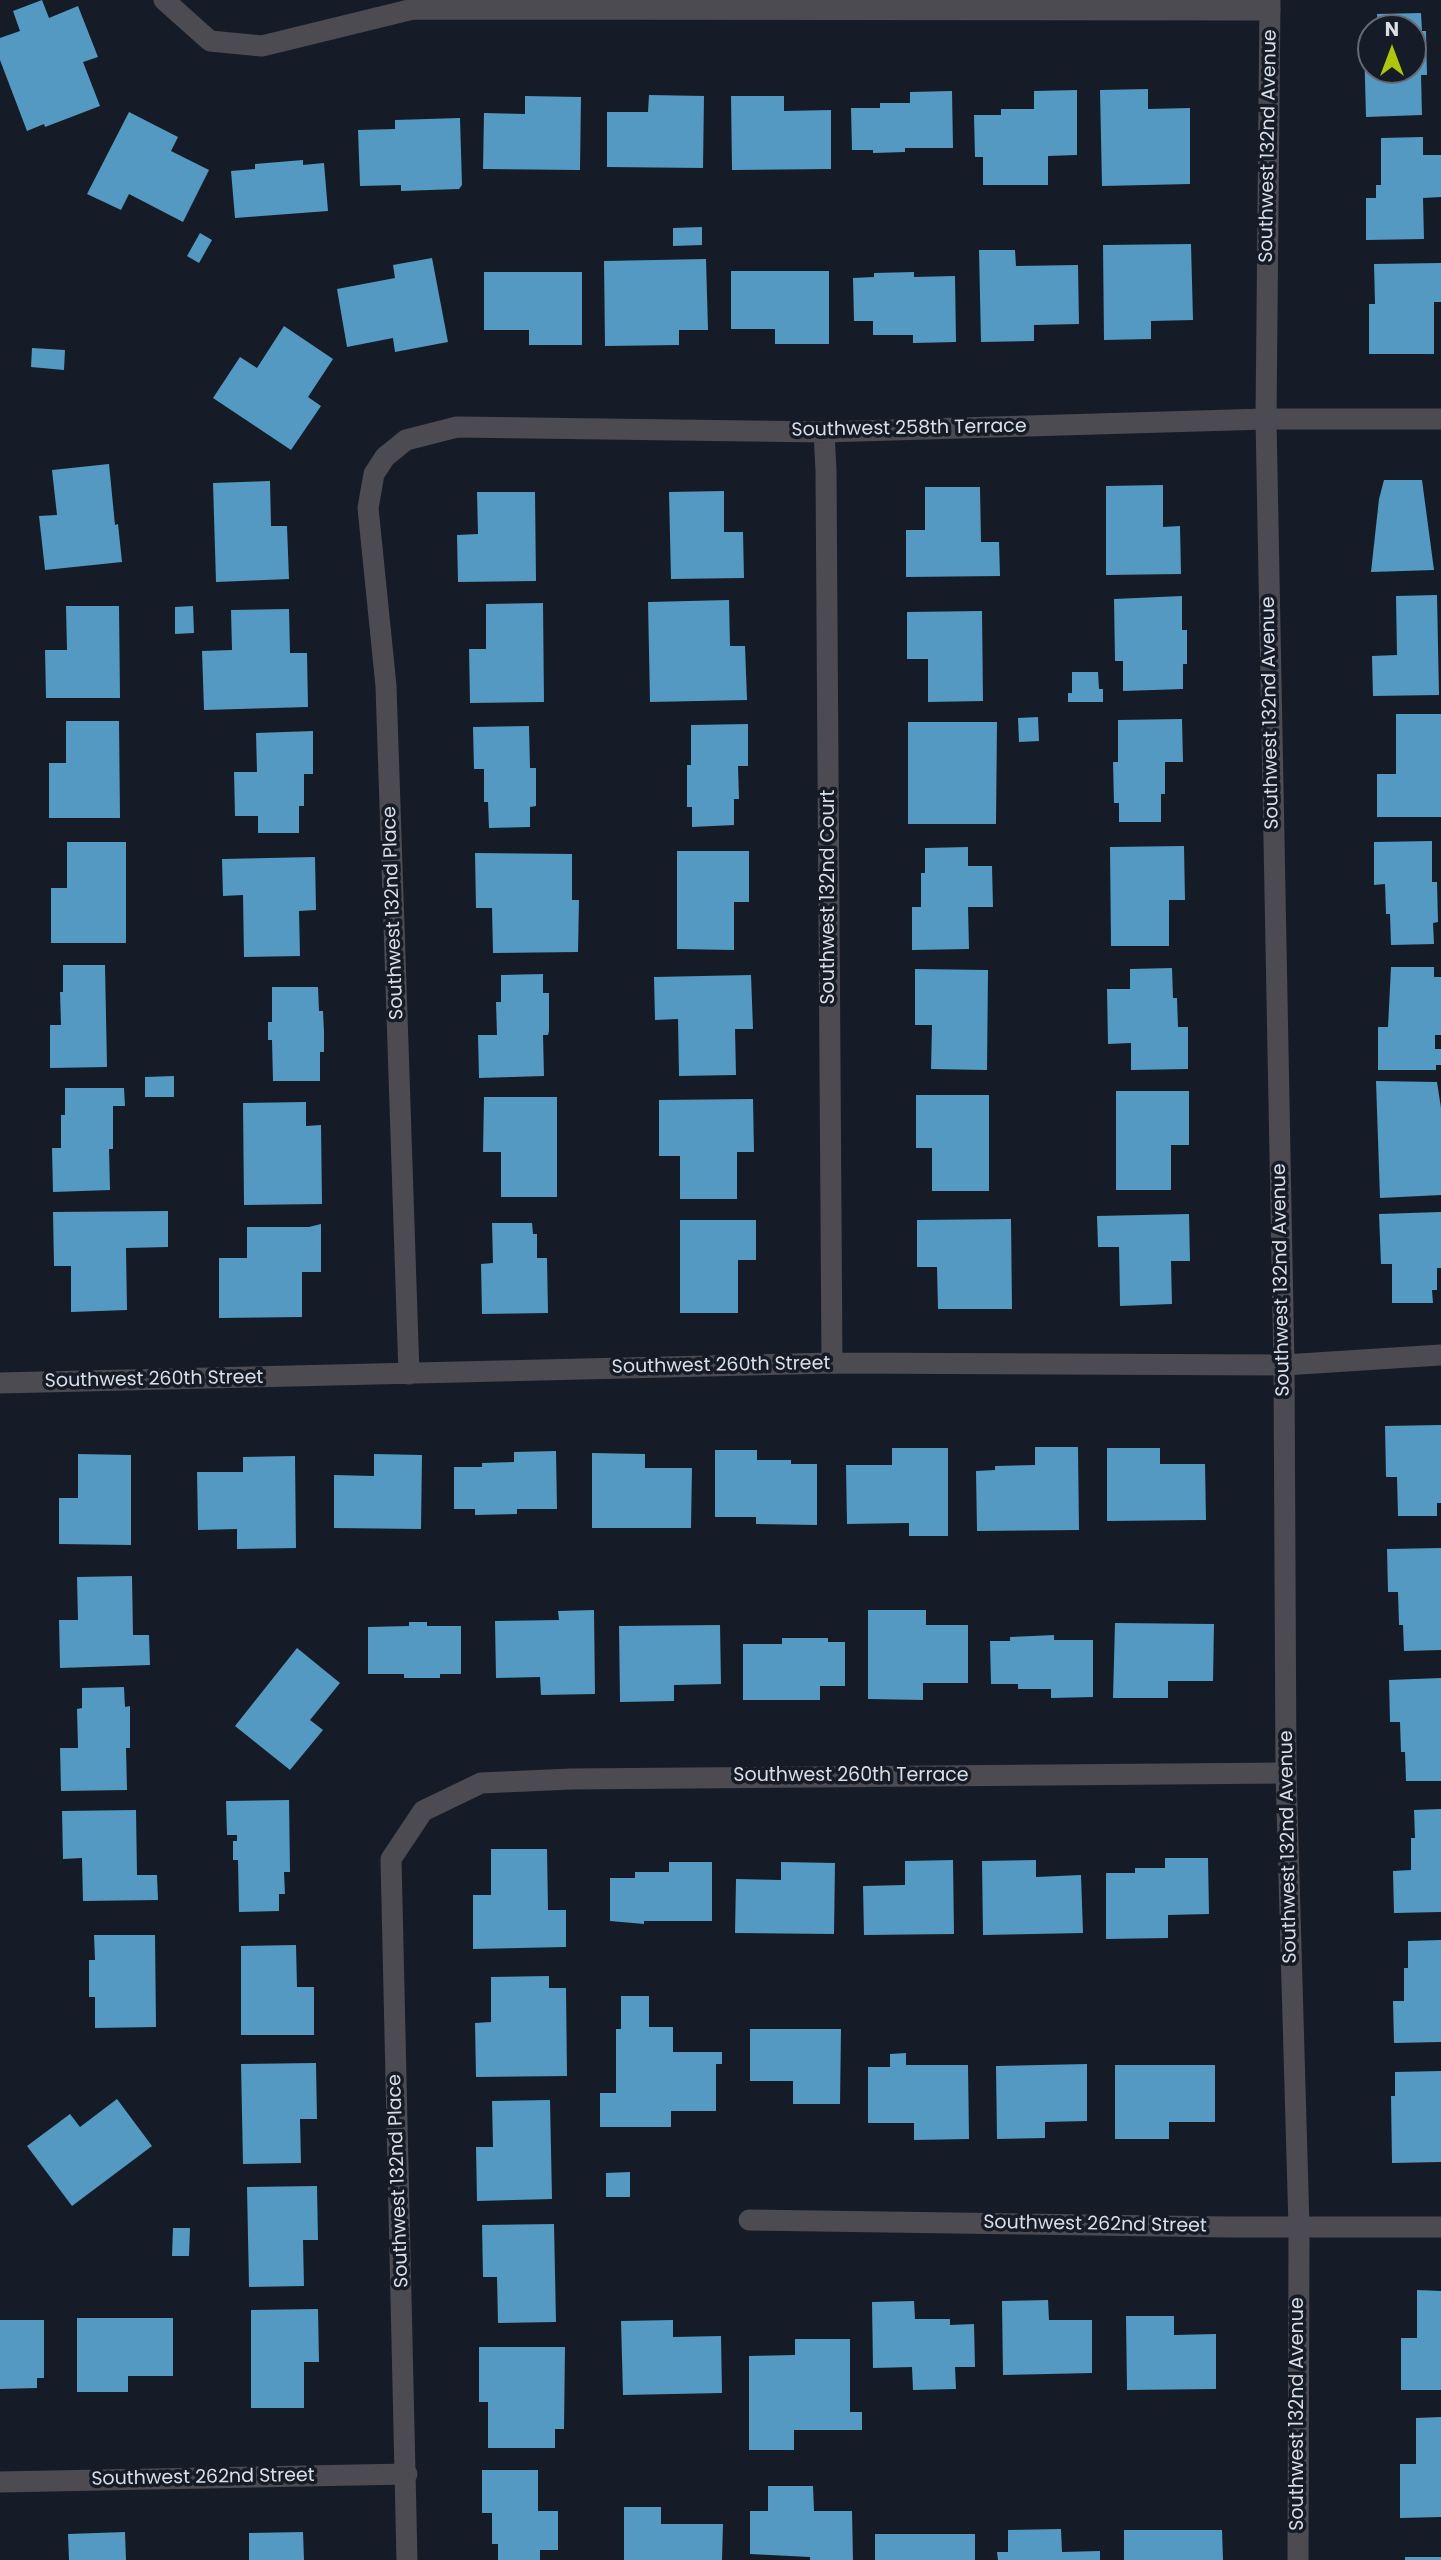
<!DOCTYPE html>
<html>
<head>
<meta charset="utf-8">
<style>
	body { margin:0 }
	#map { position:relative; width:1441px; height:2560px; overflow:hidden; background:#161c27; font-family:Poppins,sans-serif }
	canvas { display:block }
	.north { position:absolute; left:1357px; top:14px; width:70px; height:70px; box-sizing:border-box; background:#161c27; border:2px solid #646a73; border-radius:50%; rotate:0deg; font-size:19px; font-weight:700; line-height:28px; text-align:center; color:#dadee6 }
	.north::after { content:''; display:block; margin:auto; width:24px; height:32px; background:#adc60f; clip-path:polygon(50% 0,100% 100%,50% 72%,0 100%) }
</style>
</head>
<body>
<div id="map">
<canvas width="1441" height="2560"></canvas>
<div class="north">N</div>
</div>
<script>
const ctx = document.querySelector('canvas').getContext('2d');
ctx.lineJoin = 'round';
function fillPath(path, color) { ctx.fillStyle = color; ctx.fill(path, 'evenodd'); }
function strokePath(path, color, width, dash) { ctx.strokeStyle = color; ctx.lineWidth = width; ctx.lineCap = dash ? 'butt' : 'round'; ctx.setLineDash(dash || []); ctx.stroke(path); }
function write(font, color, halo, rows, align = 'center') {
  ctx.font = font + ' Poppins,sans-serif'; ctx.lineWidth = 7; ctx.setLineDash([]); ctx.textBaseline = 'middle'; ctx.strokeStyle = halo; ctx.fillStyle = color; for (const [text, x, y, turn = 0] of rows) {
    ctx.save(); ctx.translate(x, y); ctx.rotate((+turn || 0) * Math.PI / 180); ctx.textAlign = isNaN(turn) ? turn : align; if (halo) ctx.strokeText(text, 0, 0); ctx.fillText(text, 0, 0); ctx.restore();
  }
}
fillPath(new Path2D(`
	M42 0 49 18 78 6 98 57 83 62 100 106 45 127 44 124 27 131 0 60V38L20 31 13 11Z
	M1421 13 1422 31H1426L1427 75H1421L1422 115 1366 117 1364 44H1371V70H1413V28H1378L1377 14Z
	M1148 89V109L1190 108V184L1102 186 1100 90Z
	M1077 90V155L1048 156V185H983V157H975L974 115H1001V109H1034V91Z
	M952 91 953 148H905V152L873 153V150H852L851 108H880V103H910V92Z
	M649 95 704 96 703 168 607 167V112H648Z
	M525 96 581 97 580 170 483 169 484 113 525 114Z
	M731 96H784V111L831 110V169L732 170Z
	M129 112 178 137 171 151 209 170 183 222 129 194 121 210 87 194Z
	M460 118 462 185 459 189 401 191V185L360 186 358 130 395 129V120Z
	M1423 137V155H1441V197L1423 198 1424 239 1366 240V198H1376V185H1381V138Z
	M303 160V165L324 163 328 211 235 218 231 171 255 169V164Z
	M702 227V245L673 246V228Z
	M200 233 212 240 199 263 187 256Z
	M1191 244 1193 320 1151 321V339L1104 340 1103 245Z
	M979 250H1015L1016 266 1078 265 1079 324 1034 325V341L981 342Z
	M432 258 448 342 395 352 393 338 347 347 337 289 395 278 393 265Z
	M706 259 708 330H679V345L605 346 604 261Z
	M1441 263V302H1434V354H1369V304H1375L1374 264Z
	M731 271H829V344H775V329H731Z
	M484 272H582V345H529V330H484Z
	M914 272V277L955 276 956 342 913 343V335H873V321H854L853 278 874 277V273Z
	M284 326 333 359 308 397 321 406 291 450 213 398 240 357 257 368Z
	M32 348 65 350 64 370 31 367Z
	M109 464 115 525 118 524 122 562 45 570 39 516 57 515 52 470Z
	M1384 480H1422L1434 570 1371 572 1379 499Z
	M270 481 271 526H287L289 579 216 582 213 483Z
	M1163 485V527L1180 526 1181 574 1106 575V486Z
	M925 487H980L981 542H999L1000 576 906 577V530H925Z
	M724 491V532H743L744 578 671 579 669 492Z
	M477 492H535L536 581 458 582 457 535 478 534Z
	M1437 595 1439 695 1373 696 1372 656 1397 655 1396 596Z
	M1182 596V630H1187V664H1183V689L1123 691V661H1115L1114 599Z
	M729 600 730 646H745L747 700 650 702 648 602Z
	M543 603 544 702 470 703 469 649H486V604Z
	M66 606H119L120 698H46L45 650H67Z
	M193 606 194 633 175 634V607Z
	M289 609 290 653H307L308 707 204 710 202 651 232 650 231 610Z
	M982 611 983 701 928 702V659H907V612Z
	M1072 672H1098L1099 689H1103V702H1068V693H1072Z
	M1396 714H1441V817H1377V774H1396Z
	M1038 717 1039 741 1019 742 1018 718Z
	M1182 719 1183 762H1165V794H1161V822H1119V803H1114L1113 762H1118V720Z
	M66 721H119L120 818H49V763H66Z
	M908 722H997L996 824H908Z
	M748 724V766H738L739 799H734V825L692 827V807H687V765H691V725Z
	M529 726 530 768H536V806L530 807V827L489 828 488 802H484V769H474L473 727Z
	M313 731V774H304V806H299V833H258V816H235L234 772H257L256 733Z
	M1432 841V882H1437L1438 922 1433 923 1434 944 1391 945 1390 914H1386L1385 884 1374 885V842Z
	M67 842H126V943H51V888H67Z
	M1184 846 1185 900H1169V946H1111L1110 847Z
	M968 847V866H992L993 907H968L969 949 912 950V907H921V873H925V848Z
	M677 851H749V902H734V950L677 949Z
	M475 853 572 854V900H579L578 952 493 953 492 908H476Z
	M315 857 316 910 299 911 300 956 244 957 243 895 223 896 222 859Z
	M63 965H105L107 1067 50 1068V1025H61L60 992H63Z
	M1391 967H1434V977H1441V1035H1435V1049H1441V1065H1436V1070H1378V1027H1388Z
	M1172 968 1173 998H1177L1178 1027H1188V1069L1131 1070V1043L1108 1044 1107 989H1130V969Z
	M915 969 988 970 987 1070 931 1069 932 1025H915Z
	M543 974V993H549V1031L548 1035H543L544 1076 479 1078 478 1035H497L496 1002H501V975Z
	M751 975 753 1029H735L736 1075 679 1076 678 1019 655 1020 654 977Z
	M272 987H318L319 1011H323L324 1032V1052H320V1081H273L272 1040H268V1022H272Z
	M174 1076V1097H145V1077Z
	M1376 1081 1437 1082 1441 1108V1195L1380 1198Z
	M65 1088H124L125 1106H113V1149H109L110 1190 53 1192 52 1148H61V1115H65Z
	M1116 1091H1189V1145H1171V1190H1116Z
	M916 1095H989V1191H932V1148H916Z
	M484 1097H557V1197H501V1152H483Z
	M753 1099 754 1152H737V1199H680V1156H659V1100Z
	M306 1102V1126L321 1125 322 1204 244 1205 243 1103Z
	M168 1211V1247L126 1248 127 1310 71 1312V1266H54L53 1212Z
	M1441 1212V1268H1437V1290H1432L1433 1303H1392V1264H1381L1379 1214Z
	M1189 1214 1190 1261H1171L1172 1304 1120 1306 1119 1247H1098L1097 1216Z
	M1011 1219 1012 1309H938L937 1267H917V1220Z
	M680 1220H756V1260H738V1313H680Z
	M492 1223H532L533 1234H537V1258H547L548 1313 482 1314 481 1264 493 1263Z
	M321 1224V1272H302V1317L219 1318V1258H247V1227H309Z
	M1441 1425V1503H1437V1516H1398L1397 1477H1386L1385 1426Z
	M1035 1447H1078L1079 1530 977 1531 976 1471 995 1470V1466L1035 1465Z
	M892 1448H948V1536H909V1523L847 1524 846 1465H892Z
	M1107 1448H1160V1464H1205L1206 1520 1107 1521Z
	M715 1450H757V1460H791V1464H817V1525L756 1524V1517H715Z
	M556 1451 557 1509H517V1514L475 1515V1509H454V1467H482V1463L514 1462V1452Z
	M592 1453 645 1454V1468H692L691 1528H592Z
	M78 1454 131 1455V1545L59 1544V1498H78Z
	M374 1454 422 1455 421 1529 334 1528V1475L374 1476Z
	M295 1456 296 1548 237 1549V1529L198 1530 197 1472H243V1457Z
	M1441 1548V1650L1404 1651 1403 1625H1399L1398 1592H1388L1387 1549Z
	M132 1576 133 1635H149L150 1665 60 1668 59 1620H78L77 1577Z
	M594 1610 595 1694 541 1695 540 1677 496 1678 495 1621 559 1620 558 1611Z
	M868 1610H926V1625H968V1683H923V1700L868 1699Z
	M409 1622H427V1626H461V1674H440V1678H404V1674H368V1627L409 1626Z
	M1115 1623 1214 1624 1213 1681H1168V1698H1113Z
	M720 1625 721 1684 674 1685V1701L620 1702 619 1626Z
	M1054 1635V1640H1093V1697L1051 1698V1689H1018V1684H991L990 1641H1010V1637Z
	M782 1638H828V1642H845V1686H820V1700H743V1644H782Z
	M297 1648 340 1683 310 1720 323 1730 290 1770 235 1726Z
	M1441 1678V1781H1406L1405 1752H1401L1400 1722H1390L1389 1680Z
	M124 1687 125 1707 130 1706V1748H126L127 1790 61 1791 60 1748H78L77 1709 82 1708V1688Z
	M289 1800 290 1872H284L285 1894H279V1911L239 1912 238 1860H233V1841H237V1835H227L226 1801Z
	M1441 1809V1912L1394 1913 1393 1871 1411 1870V1838H1415L1414 1810Z
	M136 1810 137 1875H157L158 1900 83 1901 82 1858 63 1859 62 1811Z
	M491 1849H547L548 1910H566V1947L473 1949V1895H491Z
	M1165 1858H1208L1209 1914 1168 1915V1938L1106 1939V1873H1135V1868H1165Z
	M953 1860 954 1934 864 1935 863 1886 905 1885V1861Z
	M1036 1860V1877L1081 1875 1083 1933 983 1935 982 1861Z
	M669 1862H712V1921H644V1924L610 1921V1878H635V1872H669Z
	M781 1862 835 1863 834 1934 735 1933 736 1879 781 1880Z
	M94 1935H155L156 2027 95 2028V1997H89V1960H95Z
	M1441 1940V2042L1394 2043 1393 2001H1404V1968H1408V1941Z
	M296 1945 297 1987H314V2035H241V1946Z
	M549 1976V1988H566L567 2076 476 2077 475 2023 491 2022V1977Z
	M621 1996H649V2027H673V2052H722V2064H716V2111H671V2127H600V2093H616V2029H621Z
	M750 2029H841L840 2104H793V2081H750Z
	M906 2053V2065H968L969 2139 914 2140V2123H868V2067H890V2054Z
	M316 2063 317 2119H300L301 2163 243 2164 241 2064Z
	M1087 2064V2121L1045 2122V2138L997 2139 996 2066Z
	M1115 2065H1215V2122H1169V2139H1115Z
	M1441 2071V2162L1392 2163 1391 2096H1395V2072Z
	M117 2099 152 2146 72 2206 27 2146 70 2114 80 2127Z
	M550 2100 552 2199 477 2201 476 2147H493L492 2101Z
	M630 2172V2197H606V2173Z
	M317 2186 318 2240H303L304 2286 249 2287 247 2187Z
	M554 2224 556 2322 498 2323 497 2277H483L482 2225Z
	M173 2228H190L189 2256H172Z
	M1417 2290 1441 2291V2390H1401V2338H1417Z
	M1048 2300 1049 2320H1092V2373L1003 2375 1002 2301Z
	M914 2301 915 2319H950V2325L974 2324 975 2367H955L956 2389 913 2390 912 2367 873 2368 872 2302Z
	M318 2309 319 2362H304V2408H251V2310Z
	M1126 2316H1174V2335L1216 2334V2389L1127 2390Z
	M77 2318H173V2376H128V2392H77Z
	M0 2320H44V2378H37V2388L0 2389Z
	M673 2320V2337L721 2336 722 2393 623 2395 621 2321Z
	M795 2339H850V2412H862V2430H794V2450H749V2356L795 2355Z
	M479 2347H565L564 2429H555V2448H488V2402H479Z
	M1441 2417V2517L1400 2518V2464H1416V2418Z
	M482 2470H538V2511H558V2550H540V2560H498V2544H492V2513H482Z
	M768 2486H813L814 2511H852L853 2560H810V2557L750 2554V2511H768Z
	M624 2507H661V2524H723L722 2560H624Z
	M1061 2529 1062 2552 1100 2551V2560H998L997 2552H1008V2530Z
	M1124 2530H1222L1223 2560H1124Z
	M125 2532 126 2560H69L68 2534Z
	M303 2532 304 2560H249V2533Z
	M875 2534H975V2560H875Z
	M1405 2557H1441V2560H1405Z`), '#5399c2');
strokePath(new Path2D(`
	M164 0 210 41 262 46 413 9 1270 10
	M824 432 826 471 832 1363
	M409 1374 386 686 368 508 374 474 385 457 406 440 457 427 824 432 1266 419H1441
	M0 1383 832 1363 1284 1365 1441 1355
	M749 2220 1228 2227H1441
	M0 2482 407 2474
	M407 2560 391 1859 423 1811 481 1783 571 1779 1286 1773`), '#4c4b51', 21);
strokePath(new Path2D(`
	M1270 0 1266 419 1284 1365 1286 1773 1299 2227 1298 2560`), '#4c4b51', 21);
write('19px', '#dadee6', '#161c27', [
	["Southwest 132nd Avenue",1269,146,-89],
	["Southwest 258th Terrace",909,429,-1],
	["Southwest 132nd Avenue",1271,713,-91],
	["Southwest 132nd Court",829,897,-90],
	["Southwest 132nd Place",394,913,-92],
	["Southwest 132nd Avenue",1282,1280,-91],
	["Southwest 260th Street",721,1366,-1],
	["Southwest 260th Street",154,1380,-1],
	["Southwest 260th Terrace",851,1776],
	["Southwest 132nd Avenue",1289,1847,-91],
	["Southwest 132nd Place",399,2181,-92],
	["Southwest 262nd Street",1095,2225,1],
	["Southwest 132nd Avenue",1298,2414,-90],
	["Southwest 262nd Street",203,2478,-1]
]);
</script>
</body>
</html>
